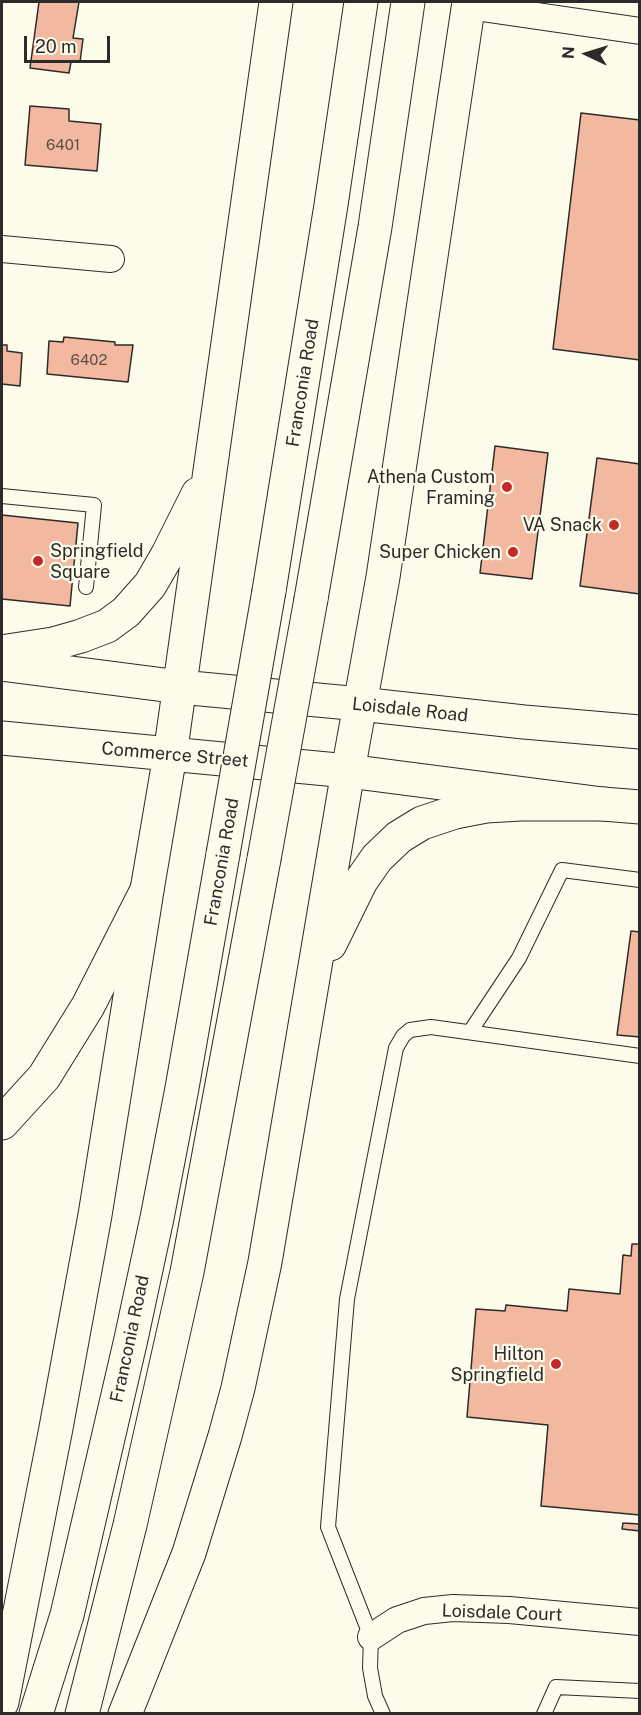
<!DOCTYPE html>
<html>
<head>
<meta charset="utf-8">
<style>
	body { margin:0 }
	#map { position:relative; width:641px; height:1715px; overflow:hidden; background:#fdfbea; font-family:"Public Sans",sans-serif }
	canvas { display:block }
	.frame { position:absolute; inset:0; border:3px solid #2b2b2b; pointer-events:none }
	.north { position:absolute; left:557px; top:24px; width:60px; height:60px; -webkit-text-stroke:4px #fdfbea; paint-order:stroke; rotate:274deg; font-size:16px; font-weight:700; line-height:24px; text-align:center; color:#2b2b2b }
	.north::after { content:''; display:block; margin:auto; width:21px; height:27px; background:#2b2b2b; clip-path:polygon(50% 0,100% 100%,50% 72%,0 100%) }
	.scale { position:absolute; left:24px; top:36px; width:86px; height:27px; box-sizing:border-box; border:3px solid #2b2b2b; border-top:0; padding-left:8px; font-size:18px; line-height:21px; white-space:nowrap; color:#2b2b2b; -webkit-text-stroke:4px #fdfbea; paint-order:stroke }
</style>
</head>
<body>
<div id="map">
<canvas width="641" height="1715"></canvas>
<div class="frame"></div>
<div class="north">N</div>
<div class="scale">20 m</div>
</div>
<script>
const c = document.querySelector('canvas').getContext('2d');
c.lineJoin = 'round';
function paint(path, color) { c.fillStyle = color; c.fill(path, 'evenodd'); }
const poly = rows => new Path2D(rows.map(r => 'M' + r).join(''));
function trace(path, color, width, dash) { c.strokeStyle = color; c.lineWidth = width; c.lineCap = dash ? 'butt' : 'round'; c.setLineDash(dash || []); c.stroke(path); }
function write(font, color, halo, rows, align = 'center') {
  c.font = font + ' "Public Sans",sans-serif'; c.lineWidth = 4.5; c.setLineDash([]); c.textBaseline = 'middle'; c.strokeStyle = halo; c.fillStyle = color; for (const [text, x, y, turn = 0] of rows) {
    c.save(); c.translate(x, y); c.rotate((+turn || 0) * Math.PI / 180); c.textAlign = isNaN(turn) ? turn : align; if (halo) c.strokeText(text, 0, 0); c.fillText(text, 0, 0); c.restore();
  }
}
const building = poly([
	[39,2,79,2,73,38,83,39,80,62,71,62,69,73,30,68,39,2],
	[30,106,69,109,69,121,101,124,97,171,25,165,30,106],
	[581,113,640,120,640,360,553,349,581,113],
	[64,337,115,342,115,345,133,345,128,382,47,374,49,341,63,342,64,337],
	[2,345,7,345,7,351,22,353,20,386,2,384,2,345],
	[495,446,548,453,532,579,480,573,495,446],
	[597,458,640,464,640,594,580,586,597,458],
	[2,515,78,523,70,606,2,599,2,515],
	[631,931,640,932,640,1037,617,1035,631,931],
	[632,1244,640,1244,640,1515,541,1506,548,1425,467,1417,476,1309,505,1311,506,1305,567,1311,569,1289,620,1294,623,1255,631,1256,632,1244],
	[623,1523,640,1524,640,1531,622,1529,623,1523]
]);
const service = poly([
	[2,496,94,505,86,587],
	[470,1032,519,958,562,870,640,880],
	[383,1714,375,1696,370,1668,371,1637,328,1527,347,1299,396,1048,403,1036,410,1030,431,1027,640,1056],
	[544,1714,556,1687,640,1691]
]);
const minor = poly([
	[468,6,640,31],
	[2,249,111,259],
	[371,1637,397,1620,424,1611,453,1608,509,1610,640,1622]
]);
const secondary = poly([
	[2,652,53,644,81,636,107,626,126,612,150,585,168,554,198,494],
	[2,664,180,687,360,704,524,722,640,732],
	[2,738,348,771,603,804,640,807],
	[348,771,383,577,469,2],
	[147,890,170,755,276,2]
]);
const primary = poly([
	[269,591,331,205,361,2],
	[311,599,375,227,408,2],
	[330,944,361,881,377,858,399,837,422,823,455,812,486,806,521,804,603,804],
	[2,1702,56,1428,95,1215,146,897],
	[36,1714,67,1615,131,1339,157,1218,182,1088,223,854],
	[82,1714,130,1525,187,1272,264,859],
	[125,1714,189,1553,225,1436,238,1388,265,1262,348,771]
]);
const motorway = poly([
	[2,1123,44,1077,88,1006,147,890]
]);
const primaryBridge = poly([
	[223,854,269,591],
	[264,859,311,599]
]);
const markers = [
	[507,487,6,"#c62828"],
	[614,525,6,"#c62828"],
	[513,552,6,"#c62828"],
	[38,561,6,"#c62828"],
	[556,1364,6,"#c62828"]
];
const numberNames = [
	["6401",63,145],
	["6402",89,360]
];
const streetNames = [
	["Franconia Road",303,383,-81],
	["Loisdale Road",410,710,6],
	["Commerce Street",175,755,5],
	["Franconia Road",222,862,-80],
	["Franconia Road",130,1339,-78],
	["Loisdale Court",502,1613,2]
];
const poiNames = [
	["Athena Custom",495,477],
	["Framing",495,498],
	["VA Snack",602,525],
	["Springfield",50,551,"left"],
	["Square",50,572,"left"],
	["Super Chicken",501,552],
	["Hilton",544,1354],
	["Springfield",544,1375]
];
paint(building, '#f2b8a0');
trace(building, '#2b2b2b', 1.5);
trace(service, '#2b2b2b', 16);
trace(minor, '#2b2b2b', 28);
trace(secondary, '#2b2b2b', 35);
trace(primary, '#2b2b2b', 35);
trace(motorway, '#2b2b2b', 35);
trace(service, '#fdfbea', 14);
trace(minor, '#fdfbea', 26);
trace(secondary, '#fdfbea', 33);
trace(primary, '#fdfbea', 33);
trace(motorway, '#fdfbea', 33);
trace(primaryBridge, '#2b2b2b', 35, []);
trace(primaryBridge, '#fdfbea', 33);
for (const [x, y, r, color] of markers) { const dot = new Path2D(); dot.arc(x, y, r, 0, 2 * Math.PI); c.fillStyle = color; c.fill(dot); trace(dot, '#fdfbea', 2); }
write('15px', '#5d4e48', null, numberNames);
write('18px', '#2b2b2b', '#fdfbea', streetNames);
write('18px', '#2b2b2b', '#fdfbea', poiNames, 'right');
</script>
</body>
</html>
